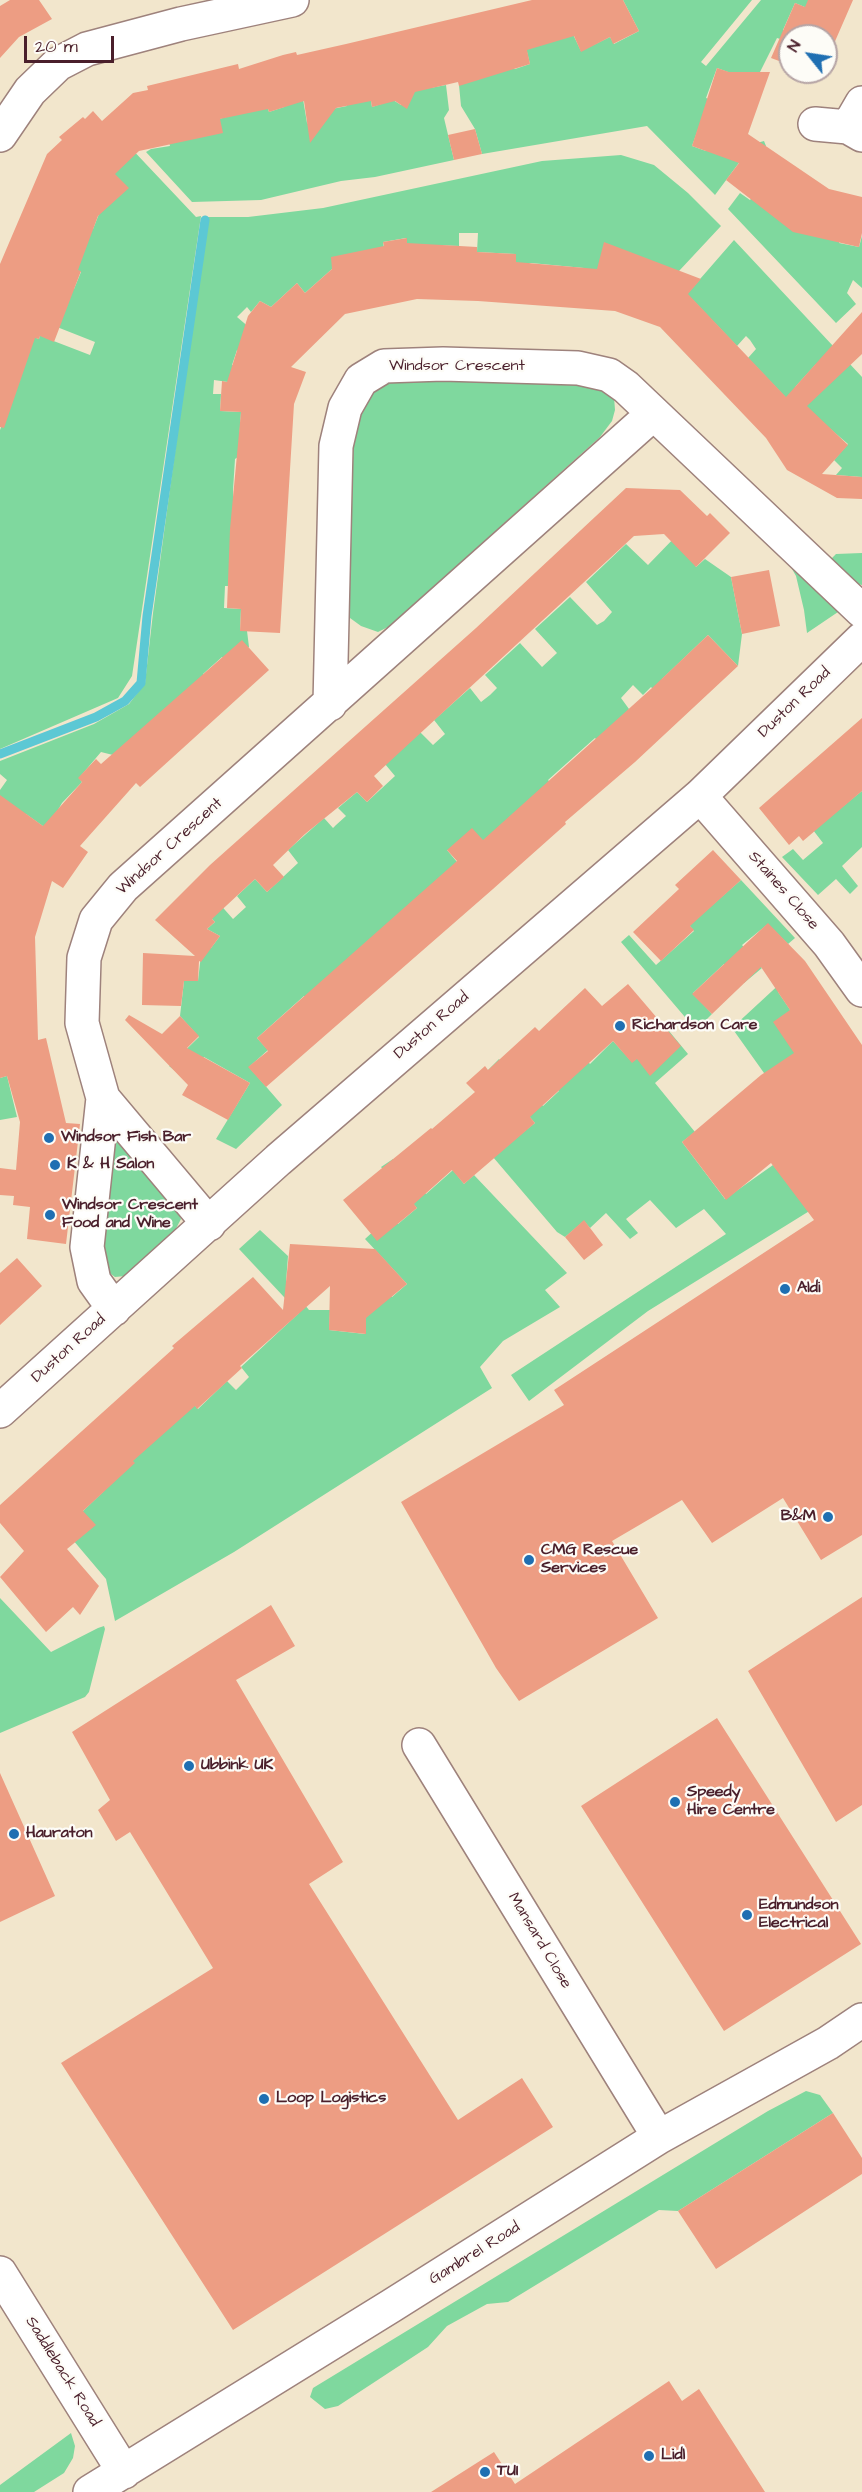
<!DOCTYPE html>
<html>
<head>
<meta charset="utf-8">
<style>
	body { margin:0 }
	#map { position:relative; width:862px; height:2492px; overflow:hidden; background:#f2e6cc; font-family:"Architects Daughter",sans-serif }
	canvas { display:block }
	.north { position:absolute; left:778px; top:24px; width:60px; height:60px; box-sizing:border-box; background:#fdfcf7; border:2px solid #b5a4a5; border-radius:50%; rotate:300deg; font-size:16px; font-weight:700; line-height:24px; text-align:center; color:#4a1f2b }
	.north::after { content:''; display:block; margin:auto; width:21px; height:27px; background:#1f6fb2; clip-path:polygon(50% 0,100% 100%,50% 72%,0 100%) }
	.scale { position:absolute; left:24px; top:36px; width:90px; height:27px; box-sizing:border-box; border:3px solid #4a1f2b; border-top:0; padding-left:8px; font-size:18px; line-height:21px; white-space:nowrap; color:#4a1f2b; -webkit-text-stroke:4px #fdfcf7; paint-order:stroke }
</style>
</head>
<body>
<div id="map">
<canvas width="862" height="2492"></canvas>
<div class="north">N</div>
<div class="scale">20 m</div>
</div>
<script>
const c = document.querySelector('canvas').getContext('2d');
c.lineJoin = 'round';
function paint(path, color) { c.fillStyle = color; c.fill(path, 'evenodd'); }
const poly = rows => new Path2D(rows.map(r => 'M' + r).join(''));
function trace(path, color, width, dash) { c.strokeStyle = color; c.lineWidth = width; c.lineCap = dash ? 'butt' : 'round'; c.setLineDash(dash || []); c.stroke(path); }
function write(font, color, halo, rows, align = 'center') {
  c.font = font + ' "Architects Daughter",sans-serif'; c.lineWidth = 4.5; c.setLineDash([]); c.textBaseline = 'middle'; c.strokeStyle = halo; c.fillStyle = color; for (const [text, x, y, turn = 0] of rows) {
    c.save(); c.translate(x, y); c.rotate((+turn || 0) * Math.PI / 180); c.textAlign = isNaN(turn) ? turn : align; if (halo) c.strokeText(text, 0, 0); c.fillText(text, 0, 0); c.restore();
  }
}
const green = poly([
	[623,0,752,0,701,62,706,66,761,0,810,0,807,8,795,3,783,30,790,36,790,42,777,38,755,82,717,68,706,98,715,101,706,107,692,146,706,151,712,133,746,146,764,141,766,146,756,158,747,152,715,195,647,126,482,154,475,129,461,106,459,85,510,68,515,69,530,64,525,44,567,22,581,51,610,37,614,44,639,31],
	[409,74,430,88,446,85,449,110,444,118,454,160,375,177,341,181,261,200,192,202,146,152,151,149,170,146,167,133,267,106,269,112,284,107,283,103,303,99,307,123,315,128,332,109,347,106,346,98,368,84,372,107,393,100,401,105],
	[111,127,196,217,201,216,132,676,118,698,0,749,0,430,6,414,19,332,39,339,54,280,74,289,81,272,41,255,80,224,93,229,115,174],
	[57,327,95,342,90,355,51,340],
	[621,155,654,165,688,193,721,226,679,271,594,281,584,268,531,263,517,269,515,254,477,252,478,233,459,233,459,246,436,245,408,252,406,238,383,242,385,254,332,269,305,293,297,283,271,307,260,301,251,312,247,307,237,317,257,334,249,354,237,350,232,365,246,370,242,384,214,380,213,394,221,394,220,411,241,412,238,457,235,459,233,490,236,586,225,586,224,608,241,609,240,631,247,631,249,647,229,664,222,657,203,674,206,678,113,755,101,752,79,778,82,782,62,803,47,829,26,814,0,858,0,790,7,780,0,774,0,761,94,724,129,704,145,683,153,613,207,217,248,217,323,208,542,161],
	[756,192,841,230,839,243,859,247,862,236,862,288,853,280,847,293,856,304,836,323,728,209,740,193,750,200],
	[734,240,862,377,862,477,836,475,842,468,834,460,848,444,802,405,816,364,796,386,789,401,748,358,756,349,750,340,746,336,737,346,687,294],
	[577,375,614,397,615,410,612,421,600,437,390,626,378,632,361,626,350,618,346,605,354,412,382,377],
	[677,535,696,567,705,559,731,577,742,634,738,666,708,635,662,679,665,702,651,687,643,695,633,685,621,698,629,709,610,754,595,738,548,780,562,795,504,850,447,850,457,862,317,1010,304,996,257,1038,268,1050,249,1067,282,1105,236,1149,216,1139,250,1083,204,1057,189,1082,169,1066,199,1037,180,1016,184,981,198,981,202,946,211,948,220,936,207,929,215,922,204,911,217,901,233,919,246,907,237,896,255,879,267,892,298,863,288,850,324,818,333,828,336,825,346,816,338,808,357,792,367,802,395,776,385,764,420,732,433,745,445,734,434,720,470,688,481,702,490,695,497,688,485,675,520,643,542,667,557,653,535,629,570,597,597,625,604,621,612,612,586,582,626,544,648,565],
	[862,553,862,585,858,584,831,559,836,554],
	[788,562,835,602,838,612,807,633,804,610,796,576],
	[862,791,862,847,842,866,858,886,850,894,836,879,818,895,782,857,793,849,803,860,823,843,813,830],
	[741,880,795,938,788,944,768,924,742,945,762,968,744,983,724,964,693,993,712,1014,696,1030,621,942,629,935,656,965,694,931,689,925],
	[798,967,804,975,778,992,839,1082,764,1073,732,1028],
	[669,1031,688,1054,655,1083,695,1132,682,1142,725,1199,773,1165,811,1210,648,1311,529,1401,511,1375,726,1234,704,1209,676,1228,650,1200,626,1219,638,1233,630,1239,606,1213,590,1228,584,1221,565,1237,557,1232,481,1143,517,1137,535,1123,488,1070,499,1059,543,1106,559,1091,546,1076,577,1049,590,1064,613,1041,632,1062],
	[7,1076,17,1117,0,1120,0,1078],
	[115,1134,178,1211,181,1219,172,1236,125,1276,115,1277,107,1271,97,1243],
	[393,1159,426,1194,453,1170,464,1184,474,1175,567,1273,545,1290,560,1307,503,1341,480,1367,492,1388,234,1552,115,1621,106,1579,45,1507,83,1511,104,1491,113,1438,184,1393,198,1409,227,1381,236,1390,249,1377,241,1367,299,1313,239,1249,260,1230,288,1256,286,1282,309,1310,330,1310,329,1330,365,1334,368,1274,370,1271,392,1297,407,1284,365,1239,389,1217,398,1224,417,1208,381,1167],
	[0,1598,51,1652,98,1628,104,1626,105,1629,89,1692,85,1697,0,1733],
	[806,2091,820,2095,833,2113,678,2211,659,2210,508,2302,487,2304,447,2326,428,2347,338,2406,325,2409,310,2397,313,2388,768,2111],
	[71,2433,75,2446,73,2458,64,2473,34,2492,0,2492,0,2485]
]);
const stream = poly([
	[0,754,96,717,125,701,141,683,147,616,205,220]
]);
const building = poly([
	[10,0,39,0,52,19,19,37,0,58,0,6],
	[532,0,623,0,639,31,613,44,610,37,581,52,574,36,527,50,530,64,459,86,458,82,415,92,407,109,395,101,372,107,371,101,336,108,310,143,304,101,269,112,268,109,220,119,223,133,139,151,115,174,129,188,98,216,78,270,81,271,54,342,40,336,39,339,35,338,4,428,0,427,0,264,47,154,62,140,59,137,83,117,85,119,93,111,102,121,133,93,148,90,147,86,238,64,239,69,283,55,296,52,297,55,346,44],
	[808,0,853,0,826,62,826,36,790,36,790,65,771,58,795,3,805,7],
	[717,68,729,72,770,72,748,134,829,189,862,197,862,233,859,247,793,232,726,180,739,163,692,146],
	[475,129,482,154,454,160,448,135],
	[407,238,407,243,477,247,477,252,516,254,516,262,597,269,604,242,701,279,688,294,786,397,862,312,862,354,807,406,848,445,822,474,862,477,862,499,837,498,787,470,766,438,660,327,615,311,478,301,417,299,345,314,291,367,306,372,294,404,280,633,240,631,241,609,227,608,230,529,241,412,220,411,222,381,227,382,248,316,260,301,271,307,297,283,305,293,332,269,331,257,384,246,383,242],
	[626,488,680,490,707,516,710,513,730,533,696,567,664,534,634,536,374,776,383,786,367,802,357,792,305,834,273,865,284,877,267,892,255,879,212,919,215,922,207,929,220,936,201,962,199,961,198,981,184,981,181,1006,142,1005,143,953,195,956,155,920,210,865,476,628],
	[769,570,780,626,742,634,731,577],
	[708,635,738,666,635,762,565,822,566,824,493,889,266,1087,248,1067,268,1051,257,1038,457,861,447,850,472,828,483,840,652,688],
	[242,640,269,670,140,787,136,783,80,846,88,852,63,888,52,881,35,937,38,1040,46,1038,66,1123,80,1124,66,1244,27,1239,30,1207,13,1205,14,1196,0,1195,0,1168,16,1170,20,1122,7,1076,0,1078,0,795,43,826,82,782,78,778,96,759,101,764],
	[862,718,862,791,803,841,799,836,789,845,759,808],
	[713,850,741,880,690,926,694,930,661,961,633,932,679,889,675,885],
	[768,923,805,961,862,1045,862,1535,821,1560,783,1498,712,1543,682,1500,612,1541,658,1618,519,1701,496,1668,401,1502,564,1405,554,1390,814,1220,771,1163,726,1200,682,1142,761,1075,794,1053,773,1022,790,1010,761,967,712,1014,692,994],
	[628,984,681,1046,650,1076,637,1059,632,1063,613,1041,530,1117,535,1123,464,1184,452,1170,414,1204,417,1208,377,1241,343,1200,431,1128,432,1129,475,1092,466,1083,485,1066,488,1070,535,1027,539,1031,585,988,602,1006],
	[129,1015,162,1034,180,1016,199,1036,187,1048,250,1083,228,1120,182,1095,188,1085,125,1020],
	[584,1220,603,1245,584,1260,565,1237],
	[290,1244,375,1249,407,1284,366,1318,366,1334,329,1330,330,1286,240,1366,242,1368,197,1409,195,1406,133,1461,135,1463,83,1511,96,1525,67,1549,99,1586,80,1615,73,1607,46,1632,0,1577,24,1551,0,1523,0,1505,174,1348,172,1346,253,1277,283,1310],
	[17,1258,42,1286,0,1325,0,1273],
	[862,1597,862,1805,836,1822,748,1671],
	[271,1605,295,1646,236,1680,343,1862,309,1884,458,2120,522,2078,553,2127,233,2330,61,2063,213,1968,130,1832,116,1841,98,1810,110,1800,72,1732],
	[717,1718,861,1944,724,2031,581,1806],
	[0,1773,55,1896,0,1922],
	[833,2113,862,2158,862,2174,716,2269,678,2211],
	[669,2381,682,2401,699,2389,765,2492,431,2492,494,2452,515,2484]
]);
const minor = poly([
	[862,103,848,127,862,135],
	[815,124,848,127],
	[0,135,30,91,58,64,87,49,181,24,292,0],
	[330,704,336,446,345,408,361,380,384,366,443,364,578,368,609,375,626,387,862,611],
	[700,796,829,944,862,990],
	[103,1098,87,1247,94,1281,114,1309],
	[209,1224,103,1098,82,1023,84,958,96,920,123,887,653,414],
	[0,1411,278,1160,700,796,862,639],
	[419,1745,659,2137],
	[0,2273,124,2472],
	[90,2492,391,2306,659,2137,828,2043,862,2020]
]);
const markers = [
	[620,1026,6,"#1f6fb2"],
	[49,1138,6,"#1f6fb2"],
	[55,1165,6,"#1f6fb2"],
	[50,1215,6,"#1f6fb2"],
	[785,1289,6,"#1f6fb2"],
	[828,1517,6,"#1f6fb2"],
	[529,1560,6,"#1f6fb2"],
	[189,1766,6,"#1f6fb2"],
	[675,1802,6,"#1f6fb2"],
	[14,1834,6,"#1f6fb2"],
	[747,1915,6,"#1f6fb2"],
	[264,2099,6,"#1f6fb2"],
	[649,2456,6,"#1f6fb2"],
	[485,2472,6,"#1f6fb2"]
];
const streetNames = [
	["Windsor Crescent",457,367],
	["Duston Road",795,703,-44],
	["Windsor Crescent",170,847,-42],
	["Staines Close",783,891,49],
	["Duston Road",432,1026,-41],
	["Duston Road",69,1349,-42],
	["Mansard Close",539,1941,59],
	["Gambrel Road",475,2254,-32],
	["Saddleback Road",62,2372,58]
];
const poiNames = [
	["Richardson Care",632,1026],
	["Windsor Fish Bar",61,1138],
	["K & H Salon",67,1165],
	["Windsor Crescent",62,1206],
	["Food and Wine",62,1224],
	["Aldi",797,1289],
	["B&M",816,1517,"right"],
	["CMG Rescue",541,1551],
	["Services",541,1569],
	["Ubbink UK",201,1766],
	["Speedy",687,1793],
	["Hire Centre",687,1811],
	["Hauraton",26,1834],
	["Edmundson",759,1906],
	["Electrical",759,1924],
	["Loop Logistics",276,2099],
	["Lidl",661,2456],
	["TUI",497,2472]
];
paint(green, '#7fd89e');
trace(stream, '#5cc8d4', 9);
paint(building, '#ed9d83');
trace(minor, '#9e827c', 36);
trace(minor, '#fff', 33);
for (const [x, y, r, color] of markers) { const dot = new Path2D(); dot.arc(x, y, r, 0, 2 * Math.PI); c.fillStyle = color; c.fill(dot); trace(dot, '#fdfcf7', 2); }
write('16px', '#4a1f2b', '#fdfcf7', streetNames);
write('bold 16px', '#4a1f2b', '#fdfcf7', poiNames, 'left');
</script>
</body>
</html>
